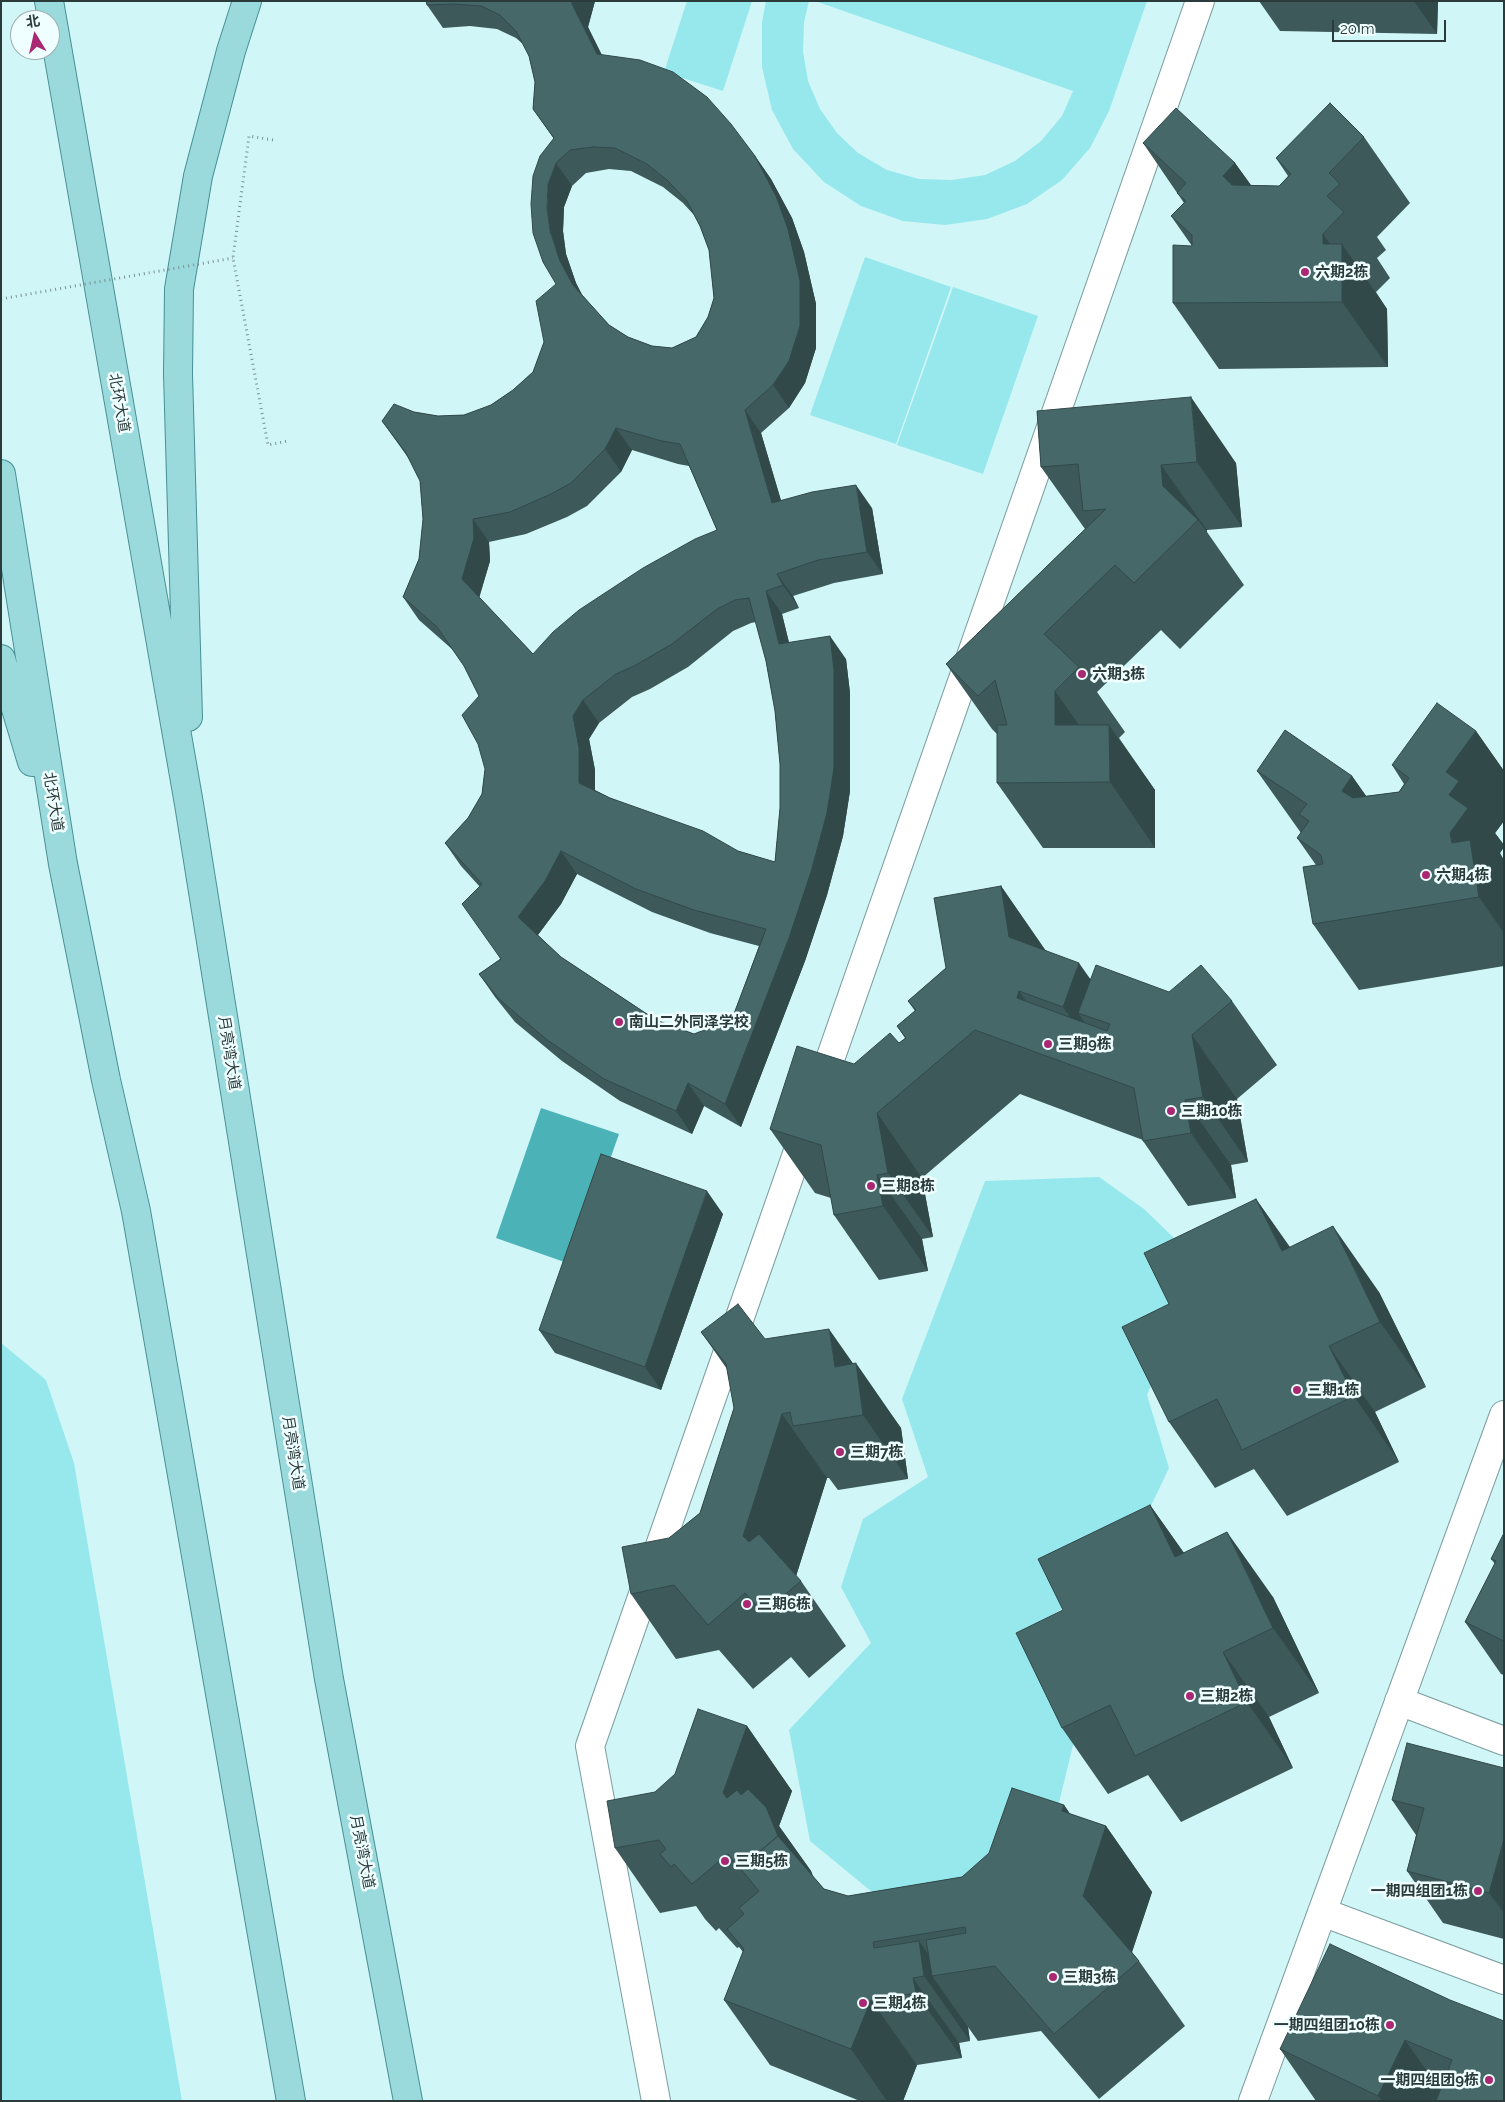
<!DOCTYPE html>
<html>
<head>
<meta charset="utf-8">
<style>
	body { margin:0 }
	#map { position:relative; width:1505px; height:2102px; overflow:hidden; background:#d1f6f7; font-family:Raleway,"Noto Sans SC",sans-serif }
	canvas { display:block }
	.frame { position:absolute; inset:0; border:2px solid #2b3a3a; pointer-events:none }
	.north { position:absolute; left:10px; top:10px; width:50px; height:50px; box-sizing:border-box; background:#effeff; border:1px solid #a1b0b0; border-radius:50%; rotate:351deg; font-size:14px; font-weight:700; line-height:20px; text-align:center; color:#2b3a3a }
	.north::after { content:''; display:block; margin:auto; width:18px; height:22px; background:#aa2773; clip-path:polygon(50% 0,100% 100%,50% 72%,0 100%) }
	.scale { position:absolute; left:1332px; top:20px; width:114px; height:22px; box-sizing:border-box; border:2px solid #2b3a3a; border-top:0; padding-left:6px; font-size:15px; line-height:18px; white-space:nowrap; color:#2b3a3a; -webkit-text-stroke:4px #effeff; paint-order:stroke }
</style>
</head>
<body>
<div id="map">
<canvas width="1505" height="2102"></canvas>
<div class="frame"></div>
<div class="north">北</div>
<div class="scale">20 m</div>
</div>
<script>
const c = document.querySelector('canvas').getContext('2d');
c.lineJoin = 'round';
function paint(path, color) { c.fillStyle = color; c.fill(path, 'evenodd'); }
const poly = rows => new Path2D(rows.map(r => 'M' + r).join(''));
function trace(path, color, width, dash) { c.strokeStyle = color; c.lineWidth = width; c.lineCap = dash ? 'butt' : 'round'; c.setLineDash(dash || []); c.stroke(path); }
function write(font, color, halo, rows, align = 'center') {
  c.font = font + ' Raleway,"Noto Sans SC",sans-serif'; c.lineWidth = 5; c.setLineDash([]); c.textBaseline = 'middle'; c.strokeStyle = halo; c.fillStyle = color; for (const [text, x, y, turn = 0] of rows) {
    c.save(); c.translate(x, y); c.rotate((+turn || 0) * Math.PI / 180); c.textAlign = isNaN(turn) ? turn : align; if (halo) c.strokeText(text, 0, 0); c.fillText(text, 0, 0); c.restore();
  }
}
const green = poly([
	[687,1,752,1,723,91,664,72],
	[766,1,809,1,804,22,803,52,808,81,820,109,837,133,858,153,887,170,919,179,952,180,985,175,1015,161,1041,141,1062,116,1073,91,815,1,1147,1,1109,111,1090,148,1062,180,1027,204,987,219,945,225,903,221,861,206,824,182,793,149,772,110,762,67,762,22],
	[865,257,951,287,896,444,810,415],
	[953,287,1038,316,983,474,897,445],
	[1099,1177,1144,1209,1201,1264,1147,1395,1169,1468,1117,1577,1024,1631,1074,1741,1042,1873,883,1901,810,1841,789,1730,871,1643,841,1587,863,1519,928,1477,902,1399,985,1181],
	[1,1343,46,1380,74,1463,182,2101,1,2101]
]);
const water = poly([
	[541,1108,619,1134,573,1265,496,1238]
]);
const path = poly([
	[273,140,249,136,233,258,268,445,288,441]
]);
const minor = poly([
	[1399,1701,1504,1741],
	[1322,1912,1504,1980],
	[656,2101,590,1746,1200,1],
	[1253,2101,1504,1415]
]);
const primary = poly([
	[49,1,189,804,329,1679,408,2101],
	[1,474,63,864,106,1080,136,1211,291,2101],
	[1,659,32,762],
	[188,717,178,374,179,289,198,176,231,51,247,1]
]);
const pathBridge = poly([
	[1,299,233,258]
]);
const wall = poly([
	[426,1,595,1,588,27,601,55,755,156,771,179,792,218,804,252,816,304,816,348,805,383,789,408,761,433,781,500,872,508,883,574,834,583,793,596,799,608,782,614,789,643,846,659,850,693,850,791,843,836,827,895,805,961,741,1127,704,1106,692,1134,620,1101,562,1061,515,1022,495,997,479,974,500,959,480,887,461,866,445,843,468,818,482,794,485,769,479,696,464,666,453,650,419,620,403,597,419,559,423,519,420,481,409,459,382,421,414,412,438,416,464,415,491,405,513,390,533,372,544,342,556,284,554,139,533,109,535,82,529,56,524,45,516,38,497,29,470,26,443,28,427,5],
	[609,169,631,171,663,187,683,203,694,215,700,226,709,250,714,298,708,317,696,337,672,348,652,346,628,337,609,325,582,295,576,283,566,254,563,231,564,207,572,186,586,173],
	[632,450,678,464,689,466,717,530,533,654,479,597,490,561,489,542,526,534,567,517,587,506,621,472],
	[756,622,766,661,775,711,780,764,780,808,775,862,738,851,610,798,595,790,595,770,589,739,599,723,632,697,650,689,688,667,733,631,751,623],
	[577,874,652,912,710,933,759,946,732,1019,694,1034,656,1020,561,957,538,935,561,904],
	[1259,1,1438,1,1437,34,1280,31],
	[1364,137,1410,203,1377,237,1386,250,1377,258,1390,278,1376,292,1387,309,1388,367,1219,369,1173,303,1192,246,1171,216,1184,203,1143,143,1235,163,1251,185,1279,186,1288,176,1276,158],
	[1037,411,1236,463,1242,527,1207,530,1207,532,1244,585,1180,649,1161,630,1097,692,1125,732,1119,738,1155,790,1155,848,1043,848,997,783,997,734,992,729,946,664,1085,529,1041,467],
	[1476,731,1504,771,1504,821,1495,833,1504,845,1504,847,1500,853,1504,888,1504,966,1359,990,1313,924,1316,865,1297,838,1301,833,1257,771,1352,776,1366,796,1399,792,1404,784,1392,765],
	[1001,886,1045,950,1091,979,1169,992,1232,1001,1277,1065,1237,1099,1248,1162,1231,1165,1236,1198,1188,1206,1143,1141,1143,1140,1020,1094,922,1178,933,1237,922,1239,928,1271,879,1280,834,1215,831,1198,815,1193,770,1129,854,1064,899,1043,905,1038,897,1026,915,1011,908,1001,946,968],
	[1256,1199,1290,1247,1379,1292,1426,1387,1375,1412,1399,1462,1287,1516,1254,1469,1215,1488,1169,1422,1169,1304],
	[723,1214,661,1390,555,1353,539,1330],
	[701,1332,765,1339,853,1364,901,1428,908,1479,838,1490,829,1478,827,1478,796,1576,801,1581,846,1646,809,1678,791,1657,753,1689,719,1650,676,1659,631,1594,669,1538,700,1513,734,1408,727,1369],
	[1150,1505,1184,1553,1273,1597,1319,1693,1269,1717,1293,1768,1181,1822,1148,1775,1108,1794,1062,1728,1063,1610],
	[1504,1533,1504,1675,1501,1674,1465,1622,1495,1564,1491,1559],
	[747,1726,792,1791,779,1826,811,1871,813,1877,824,1889,848,1896,962,1877,1064,1805,1070,1814,1106,1826,1152,1892,1132,1952,1139,1961,1185,2026,1099,2099,1041,2031,978,2041,968,2027,970,2041,959,2043,962,2058,917,2065,903,2101,860,2101,770,2065,724,2000,743,1952,739,1947,737,1948,719,1928,716,1931,705,1919,696,1906,660,1913,615,1848,655,1792],
	[1504,1768,1504,1939,1443,1923,1407,1871,1416,1835,1392,1800],
	[1450,2000,1504,2101,1316,2101,1280,2049]
]);
const shadedWall = poly([
	[572,1,595,1,588,27,613,77,597,54,572,4],
	[1414,1,1438,1,1437,34],
	[755,156,771,179,792,218,804,252,816,304,816,348,805,383,789,408,773,385],
	[556,163,572,186,564,207,563,231,566,254,576,283,589,308,573,285,560,261,550,231,547,208,548,184],
	[1235,163,1281,228,1223,176],
	[1323,234,1342,261,1342,244,1387,309,1388,367,1342,302,1323,244],
	[1191,397,1236,463,1242,527,1197,462],
	[745,410,761,433,788,525,772,503],
	[616,428,632,450,621,472,605,449],
	[1161,465,1207,530,1207,532,1198,520,1163,486],
	[856,485,872,508,883,574,867,552],
	[473,519,489,542,490,561,478,602,462,579],
	[777,574,793,596,799,608,783,585],
	[766,591,782,614,795,667,779,644],
	[830,636,846,659,850,693,850,791,843,836,827,895,805,961,741,1127,725,1104,789,938],
	[1055,691,1101,756,1055,725],
	[583,700,599,723,589,739,595,770,595,806,579,783,573,716],
	[1109,725,1155,790,1155,848,1110,782],
	[1476,731,1504,771,1504,821,1495,833,1504,845,1504,847,1500,853,1504,860,1504,933,1479,897,1452,843,1450,833,1449,795,1446,772],
	[1352,776,1398,841,1342,791],
	[561,851,577,874,561,904,534,940,518,917],
	[1001,886,1046,951,1009,937],
	[1079,963,1124,1027,1110,1024,1078,1013,1112,1061,1108,1072,1063,1007],
	[1019,991,1064,1055,1017,998],
	[1192,1035,1237,1099,1248,1162,1203,1097],
	[688,1083,704,1106,692,1134,676,1111],
	[1185,1100,1231,1165,1236,1198,1191,1133],
	[877,1113,922,1178,933,1237,888,1173],
	[877,1175,922,1239,928,1271,883,1206],
	[707,1191,723,1214,661,1390,645,1367],
	[1256,1199,1302,1265,1282,1251],
	[1333,1226,1379,1292,1426,1387,1380,1322],
	[829,1329,857,1369,856,1363,901,1428,908,1479,863,1415,835,1367],
	[1329,1346,1375,1412,1399,1462,1354,1396],
	[782,1414,827,1478,792,1589,743,1536],
	[1150,1505,1196,1570,1175,1557],
	[1227,1532,1273,1597,1319,1693,1273,1628],
	[1223,1652,1269,1717,1293,1768,1247,1702],
	[747,1726,792,1791,779,1826,811,1871,824,1901,779,1837,763,1850,723,1793],
	[1064,1805,1097,1853,1106,1826,1152,1892,1129,1961,1083,1896,1062,1811],
	[1504,1839,1504,1913,1489,1893],
	[919,1941,942,1974,932,1976,968,2027,970,2041,924,1976],
	[913,1978,959,2043,962,2058,916,1993],
	[871,2000,917,2065,903,2101,887,2101,851,2049],
	[1405,2040,1442,2092,1437,2101,1382,2101,1378,2096]
]);
const building = poly([
	[426,1,572,1,572,4,597,54,640,60,673,72,707,97,731,124,755,156,776,196,788,229,800,281,800,326,789,361,773,385,745,410,772,503,812,492,856,485,867,552,818,560,777,574,783,585,766,591,779,644,830,636,834,670,834,768,827,813,811,872,789,938,725,1104,688,1083,676,1111,604,1079,546,1039,499,999,479,974,501,959,462,904,482,884,445,843,468,818,482,794,485,769,478,744,462,715,479,696,464,666,437,627,403,597,419,559,423,519,420,481,406,453,382,421,394,404,414,412,438,416,464,415,491,405,513,390,533,372,544,342,536,301,556,284,543,262,533,233,531,204,533,176,540,156,554,138,533,109,535,82,529,56,516,31,500,15,481,6,454,4,427,5,426,1],
	[593,147,615,148,647,164,667,180,687,201,700,226,709,250,714,298,708,317,696,337,672,348,652,346,628,337,609,325,573,285,560,261,550,231,547,208,548,184,556,163,570,150,593,147],
	[616,428,662,441,680,444,717,530,695,539,643,568,579,610,553,632,533,654,462,579,474,538,473,519,510,512,551,494,571,483,605,449,616,428],
	[749,598,766,661,775,711,780,764,780,808,775,862,738,851,703,831,610,798,579,783,579,748,573,716,583,700,616,674,634,666,672,644,717,609,735,600,749,598],
	[561,851,636,889,694,910,766,929,732,1019,694,1034,656,1020,561,957,518,917,545,881,561,851],
	[1330,103,1364,137,1329,173,1340,184,1327,196,1344,212,1323,234,1323,244,1342,244,1342,302,1173,303,1173,245,1192,246,1192,235,1171,216,1186,201,1177,193,1186,183,1143,143,1176,108,1235,163,1223,176,1232,185,1279,186,1291,174,1276,158,1330,103],
	[1191,397,1197,462,1161,465,1163,486,1198,520,1134,583,1115,565,1044,634,1079,667,1055,691,1055,725,1109,725,1110,782,997,783,997,725,1007,725,995,680,978,696,946,664,1106,509,1083,511,1078,464,1041,467,1037,411,1191,397],
	[1437,703,1476,731,1446,772,1459,781,1449,795,1468,808,1450,833,1452,843,1470,840,1479,897,1313,924,1303,867,1323,864,1321,855,1297,838,1309,821,1299,814,1307,804,1257,771,1285,730,1352,776,1342,791,1353,798,1399,792,1409,778,1392,765,1437,703],
	[1001,886,1009,937,1079,963,1063,1007,1019,991,1017,998,1107,1031,1110,1024,1078,1013,1096,965,1169,992,1201,965,1232,1001,1192,1035,1203,1097,1185,1100,1191,1133,1143,1141,1134,1088,975,1030,877,1113,888,1173,877,1175,883,1206,834,1215,821,1145,770,1129,797,1046,854,1064,890,1033,899,1043,906,1038,897,1026,916,1010,908,1001,946,968,934,898,1001,886],
	[601,1154,707,1191,645,1367,539,1330,601,1154],
	[1256,1199,1282,1251,1333,1226,1380,1322,1329,1346,1354,1396,1242,1450,1217,1399,1169,1422,1122,1327,1169,1304,1144,1253,1256,1199],
	[738,1304,765,1339,829,1329,835,1367,856,1363,863,1415,793,1426,790,1412,782,1414,743,1536,749,1542,759,1534,801,1581,763,1613,745,1593,708,1625,674,1585,631,1594,622,1547,669,1538,700,1513,734,1408,726,1364,701,1332,738,1304],
	[1150,1505,1175,1557,1227,1532,1273,1628,1223,1652,1247,1702,1135,1756,1110,1705,1062,1728,1016,1633,1063,1610,1038,1559,1150,1505],
	[1504,1533,1504,1641,1465,1622,1496,1561,1491,1559,1504,1533],
	[698,1709,747,1726,723,1793,727,1798,737,1790,741,1795,748,1789,766,1807,778,1836,740,1868,740,1869,728,1854,692,1884,674,1864,671,1867,660,1854,666,1849,659,1840,615,1848,607,1801,655,1792,675,1774,698,1709],
	[1407,1743,1504,1768,1504,1839,1489,1893,1407,1871,1424,1808,1392,1800,1407,1743],
	[1012,1788,1064,1805,1062,1811,1106,1826,1083,1896,1139,1961,1054,2034,995,1966,932,1976,926,1940,966,1933,965,1927,873,1942,874,1948,919,1941,924,1976,913,1978,916,1993,871,2000,851,2049,724,2000,744,1949,727,1929,744,1914,739,1908,759,1891,740,1868,778,1836,824,1889,848,1896,962,1877,989,1853,1012,1788],
	[1330,1944,1450,2000,1504,2021,1504,2101,1436,2101,1452,2060,1405,2040,1378,2096,1280,2049,1330,1944]
]);
const markers = [
	[1305,272,5,"#aa2773"],
	[1082,674,5,"#aa2773"],
	[1426,875,5,"#aa2773"],
	[619,1022,5,"#aa2773"],
	[1048,1044,5,"#aa2773"],
	[1171,1111,5,"#aa2773"],
	[871,1186,5,"#aa2773"],
	[1297,1390,5,"#aa2773"],
	[840,1452,5,"#aa2773"],
	[747,1604,5,"#aa2773"],
	[1190,1696,5,"#aa2773"],
	[725,1861,5,"#aa2773"],
	[1478,1891,5,"#aa2773"],
	[1053,1977,5,"#aa2773"],
	[863,2003,5,"#aa2773"],
	[1390,2025,5,"#aa2773"],
	[1489,2080,5,"#aa2773"]
];
const poiNames = [
	["六期2栋",1315,272],
	["六期3栋",1092,674],
	["六期4栋",1436,875],
	["南山二外同泽学校",629,1022],
	["三期9栋",1058,1044],
	["三期10栋",1181,1111],
	["三期8栋",881,1186],
	["三期1栋",1307,1390],
	["三期7栋",850,1452],
	["三期6栋",757,1604],
	["三期2栋",1200,1696],
	["三期5栋",735,1861],
	["一期四组团1栋",1468,1891,"right"],
	["三期3栋",1063,1977],
	["三期4栋",873,2003],
	["一期四组团10栋",1380,2025,"right"],
	["一期四组团9栋",1479,2080,"right"]
];
const streetNames = [
	["北环大道",119,403,80],
	["北环大道",53,802,81],
	["月亮湾大道",229,1053,81],
	["月亮湾大道",293,1453,81],
	["月亮湾大道",362,1852,79]
];
paint(green, '#96e8ec');
paint(water, '#4bb3b8');
trace(minor, '#7c9ea0', 30);
trace(primary, '#489094', 30);
trace(path, '#799293', 3, [1, 4]);
trace(minor, '#fff', 28);
trace(primary, '#9ad9dc', 28);
trace(pathBridge, '#799293', 3, [1, 4]);
paint(wall, '#3d595a');
paint(shadedWall, '#32494a');
paint(building, '#476869');
trace(building, '#32494a', 1);
for (const [x, y, r, color] of markers) { const dot = new Path2D(); dot.arc(x, y, r, 0, 2 * Math.PI); c.fillStyle = color; c.fill(dot); trace(dot, '#effeff', 2); }
write('bold 15px', '#2b3a3a', '#effeff', poiNames, 'left');
write('15px', '#2b3a3a', '#effeff', streetNames);
</script>
</body>
</html>
